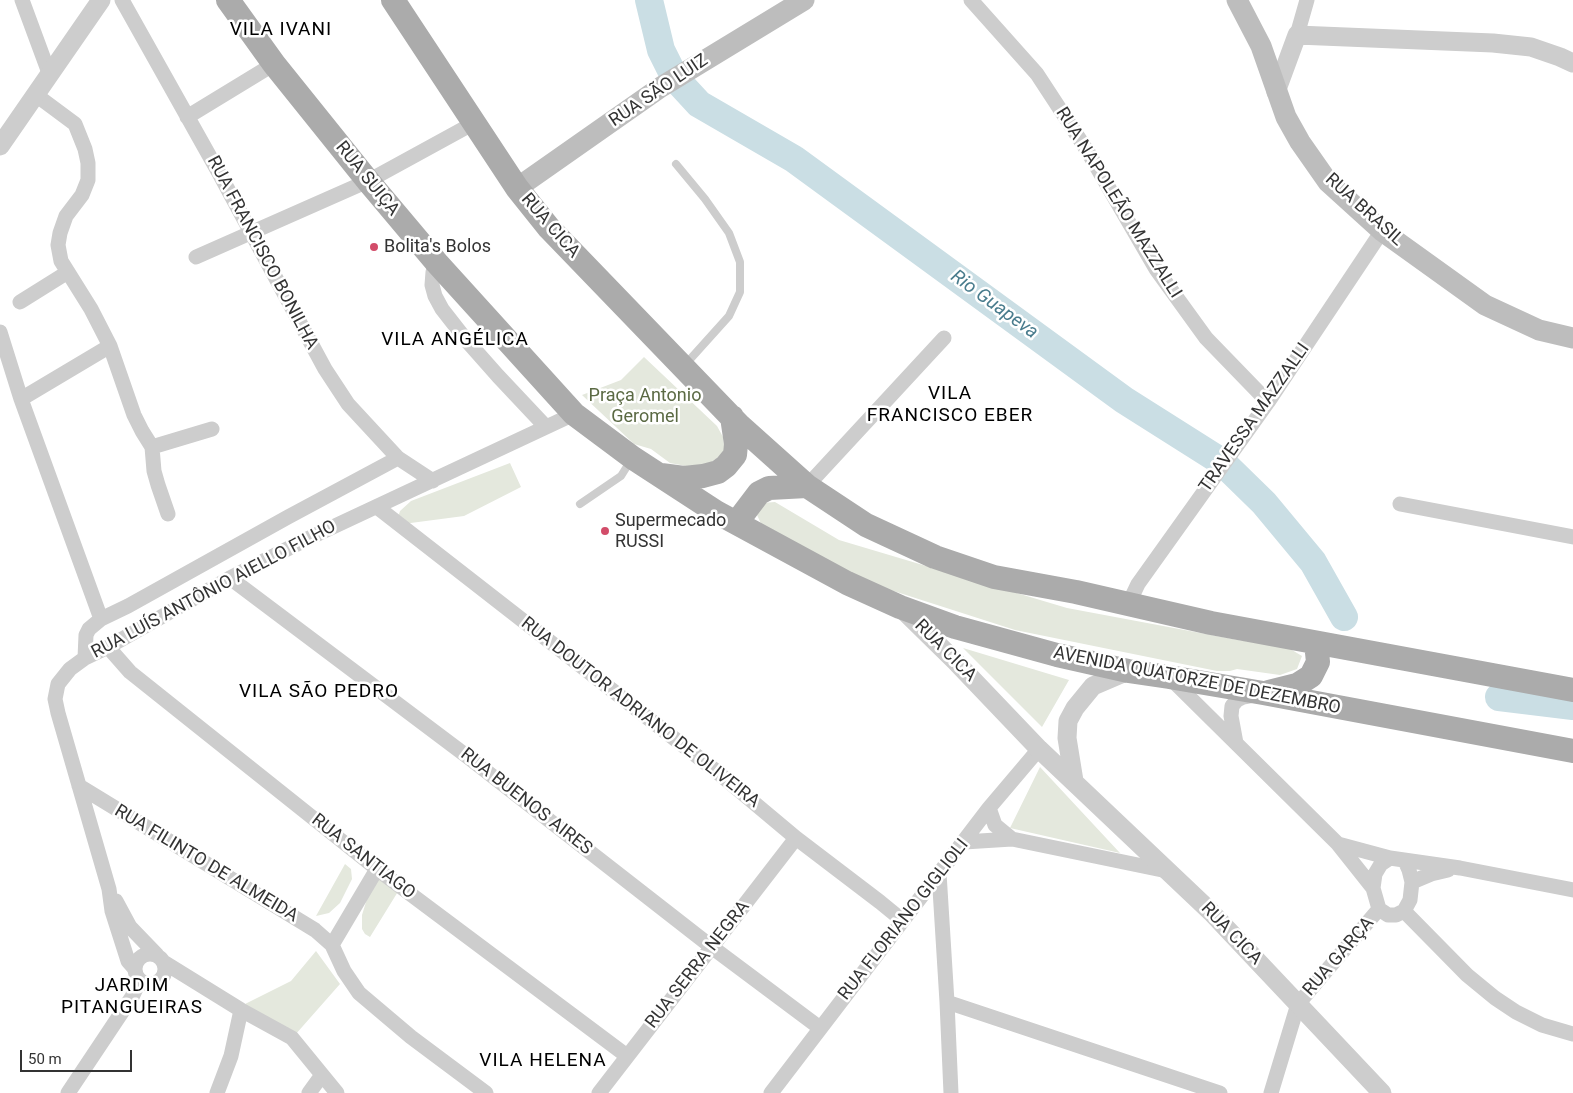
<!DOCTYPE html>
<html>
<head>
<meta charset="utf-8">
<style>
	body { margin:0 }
	#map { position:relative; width:1573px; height:1093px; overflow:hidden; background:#fff; font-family:Roboto,sans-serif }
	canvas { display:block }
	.scale { position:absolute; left:20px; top:1050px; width:112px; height:22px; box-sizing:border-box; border:2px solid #333; border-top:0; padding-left:6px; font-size:15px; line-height:18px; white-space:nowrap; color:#333; -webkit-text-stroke:4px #fff; paint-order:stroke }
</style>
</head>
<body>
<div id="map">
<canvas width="1573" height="1093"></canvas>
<div class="scale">50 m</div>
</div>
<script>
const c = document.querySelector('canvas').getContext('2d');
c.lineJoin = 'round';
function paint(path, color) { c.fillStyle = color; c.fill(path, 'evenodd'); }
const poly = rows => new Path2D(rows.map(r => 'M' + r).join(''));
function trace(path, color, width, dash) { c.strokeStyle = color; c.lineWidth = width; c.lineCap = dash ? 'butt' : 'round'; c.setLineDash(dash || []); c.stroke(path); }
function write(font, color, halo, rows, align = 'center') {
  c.font = font + ' Roboto,sans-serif'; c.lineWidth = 5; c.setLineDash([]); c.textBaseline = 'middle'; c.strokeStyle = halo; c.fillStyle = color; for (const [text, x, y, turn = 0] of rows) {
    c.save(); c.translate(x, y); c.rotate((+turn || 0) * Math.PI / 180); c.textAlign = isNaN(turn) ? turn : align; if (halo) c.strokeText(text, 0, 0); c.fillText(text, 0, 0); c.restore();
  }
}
const green = poly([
	[644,357,717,426,723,437,725,452,709,464,686,466,670,463,651,449,634,444,582,395,621,380],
	[510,463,521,487,464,516,403,524,398,517,400,511,411,501],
	[775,502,839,540,1067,608,1238,640,1287,647,1302,656,1297,669,1280,675,1237,669,1230,671,1217,671,1015,630,878,586,763,528,757,515,762,503],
	[963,648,1069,680,1042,727],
	[1040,767,1120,853,1010,828],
	[345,864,351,869,352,879,340,903,329,913,316,916],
	[376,878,399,890,370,937,365,934,362,929,362,915,366,902],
	[316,951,340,984,295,1035,241,1006,291,981]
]);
const river = poly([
	[649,0,661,50,675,78,699,104,794,159,1124,400,1222,462,1264,503,1313,562,1344,617],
	[1499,697,1573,706]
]);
const service = poly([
	[676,164,705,199,729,233,740,262,740,292,729,316,684,366],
	[580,504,621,476,631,460]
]);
const minor = poly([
	[22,0,49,73],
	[122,0,219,173,325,369,348,404,398,458,433,481],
	[971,0,1037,74,1088,152,1156,269,1206,338,1268,402],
	[1297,35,1307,0],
	[36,95,75,124,85,149,88,163,88,180,82,195,66,216,60,233,58,245,61,261,91,309,110,346,134,415,142,431,152,447,212,429],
	[187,117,274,64],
	[196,257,368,181,474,123],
	[437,263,433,272,432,285,435,296,442,309,467,341,498,376,546,427],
	[20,302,68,272],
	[0,332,21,399,101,619,128,606,288,517,398,458],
	[21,399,110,346],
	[152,447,154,471,158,485,168,514],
	[807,486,944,338],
	[1400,504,1573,537],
	[377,507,716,771,796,838,880,902,902,920],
	[230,578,468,757,713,948,820,1028],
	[1128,605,1138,584,1268,402,1382,231],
	[108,647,130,672,377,869,627,1056],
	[85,658,86,635,89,629,101,619],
	[1170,678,1338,844,1373,888],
	[1236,743,1231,716,1232,706,1237,700,1243,697,1254,695],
	[79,786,315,930,332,945],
	[989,808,995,825,1012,839],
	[964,842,1012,839,1167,871],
	[1338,844,1390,858],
	[1405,861,1409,870,1412,882,1410,900,1404,911,1396,915,1388,915,1379,909,1373,888,1375,874,1381,864,1390,858,1460,868,1573,890],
	[377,869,332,945,344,971,359,993,411,1037,486,1093],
	[939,873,947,1002,951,1093],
	[1412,882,1431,874,1448,870],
	[116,901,130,927,157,955],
	[1404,911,1467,975,1495,998,1516,1012,1542,1025,1573,1034],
	'135 969a15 15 0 1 1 30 0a15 15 0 1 1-30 0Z',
	[165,963,241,1010,292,1038,337,1093],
	[135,969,128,961,112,911,109,889,58,713,55,699,58,684,70,669,85,658,108,647,230,578,305,540,574,414],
	[947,1002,1220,1093],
	[68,1093,132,997,140,980],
	[217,1093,231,1056,241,1010],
	[309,1093,322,1075],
	[599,1093,796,838],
	[771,1093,989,808,1039,749],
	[1271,1093,1298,1004,1379,909]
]);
const tertiary = poly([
	[1276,92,1297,35,1493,43,1531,47,1560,57,1573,63],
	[0,146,101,0],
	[903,610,955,661,1039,749,1211,912,1382,1093],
	[1074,781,1067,738,1068,721,1075,708,1093,686,1128,671]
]);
const secondary = poly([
	[1237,0,1261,46,1286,117,1300,142,1328,182,1382,231,1485,305,1539,330,1573,338],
	[517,188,661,87,804,0]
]);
const primary = poly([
	[228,0,274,64,368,181,437,263,574,414,633,458,716,512,847,583,900,607,955,627,1057,655,1128,671,1169,677,1263,693,1573,751],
	[393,0,517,188,549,228,740,426,807,486,866,525,935,557,994,577,1076,592,1211,623,1573,690],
	[661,475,684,478,703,476,718,472,726,466,735,455,736,444,732,417],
	[737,522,759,493,769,488,807,486],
	[1269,692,1297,685,1311,676,1318,662,1316,643]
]);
const markers = [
	[374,247,5,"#d24c69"],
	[605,531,5,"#d24c69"]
];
const streetNames = [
	["RUA SÃO LUIZ",659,91,-34],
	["RUA SUIÇA",367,179,51],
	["RUA NAPOLEÃO MAZZALLI",1118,203,58],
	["RUA BRASIL",1364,210,42],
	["RUA CICA",550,226,49],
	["RUA FRANCISCO BONILHA",262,253,62],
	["TRAVESSA MAZZALLI",1255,418,-55],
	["RUA LUÍS ANTÔNIO AIELLO FILHO",214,590,-28],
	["RUA CICA",945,651,45],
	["AVENIDA QUATORZE DE DEZEMBRO",1197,681,11],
	["RUA DOUTOR ADRIANO DE OLIVEIRA",640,713,38],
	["RUA BUENOS AIRES",526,802,38],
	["RUA SANTIAGO",363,857,38],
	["RUA FILINTO DE ALMEIDA",206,864,31],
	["RUA FLORIANO GIGLIOLI",904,920,-52],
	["RUA CICA",1231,934,46],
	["RUA GARÇA",1339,957,-49],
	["RUA SERRA NEGRA",698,965,-52]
];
const poiNames = [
	["Bolita's Bolos",384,247],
	["Supermecado",615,521],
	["RUSSI",615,542]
];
const parkNames = [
	["Praça Antonio",645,396],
	["Geromel",645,417]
];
const neighbourhoodNames = [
	["VILA IVANI",281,30],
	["VILA ANGÉLICA",455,340],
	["VILA",950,394],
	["FRANCISCO EBER",950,416],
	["VILA SÃO PEDRO",319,692],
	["JARDIM",132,986],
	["PITANGUEIRAS",132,1008],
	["VILA HELENA",543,1061]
];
const waterNames = [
	["Rio Guapeva",994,305,36]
];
paint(green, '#e4e8dd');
trace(river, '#cadee4', 28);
trace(service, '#cdcdcd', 8);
trace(minor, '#cdcdcd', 15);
trace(tertiary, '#cdcdcd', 19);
trace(secondary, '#bdbdbd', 21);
trace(primary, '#ababab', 24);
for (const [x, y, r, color] of markers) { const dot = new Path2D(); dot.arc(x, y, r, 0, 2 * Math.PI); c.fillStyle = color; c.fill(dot); trace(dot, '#fff', 2); }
write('18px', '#333', '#fff', streetNames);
write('18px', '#333', '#fff', poiNames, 'left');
write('18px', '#5b6a44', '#fff', parkNames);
c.letterSpacing = '1px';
write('19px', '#000', '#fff', neighbourhoodNames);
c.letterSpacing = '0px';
write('italic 19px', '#497c8d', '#fff', waterNames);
</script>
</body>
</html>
